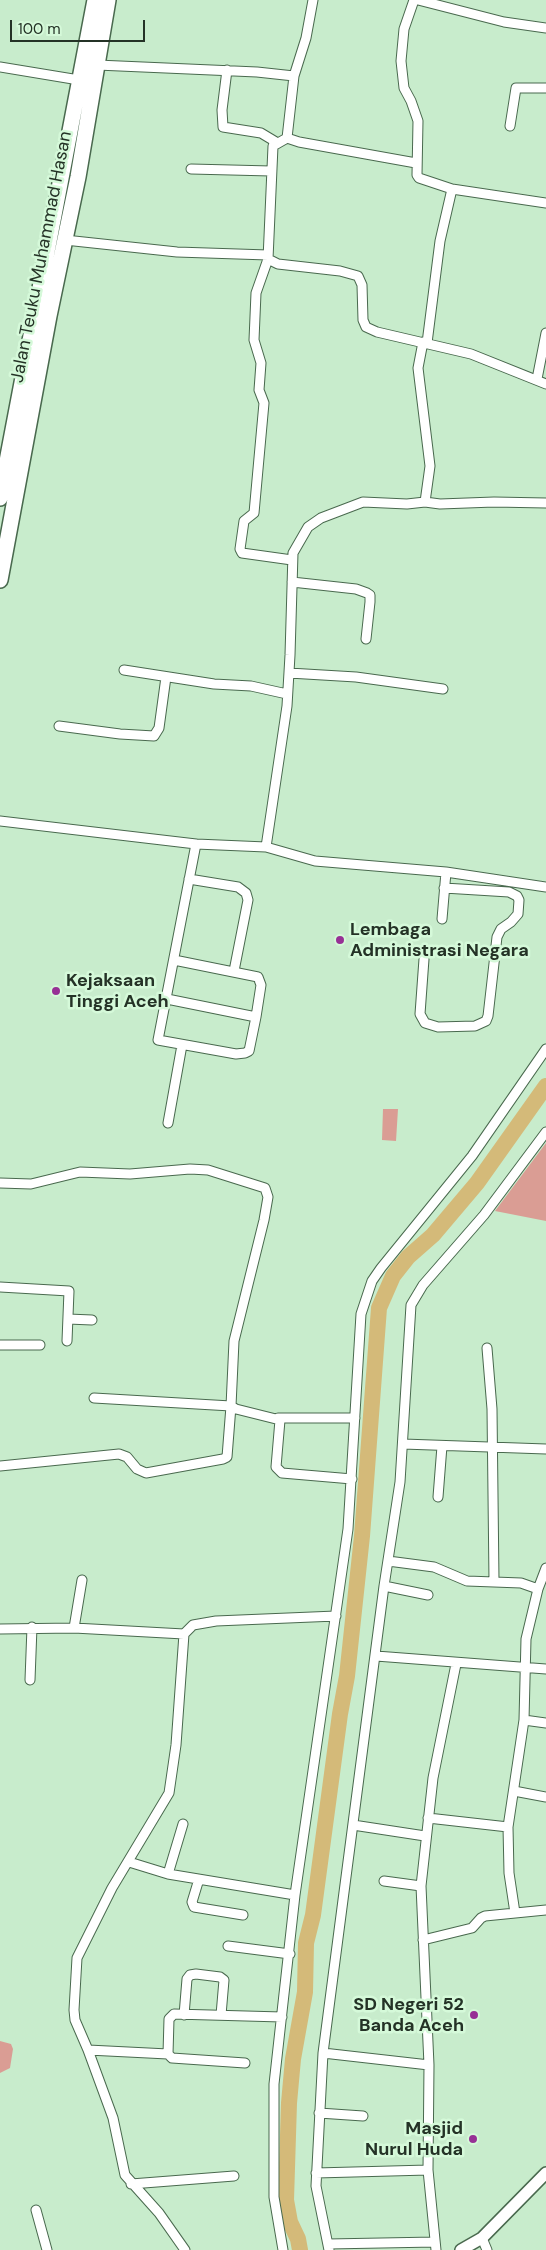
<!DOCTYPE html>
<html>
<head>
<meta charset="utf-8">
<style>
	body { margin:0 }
	#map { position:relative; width:546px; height:2250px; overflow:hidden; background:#c8eccc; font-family:"DM Sans",sans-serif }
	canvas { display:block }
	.scale { position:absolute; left:10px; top:20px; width:135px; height:22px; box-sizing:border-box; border:2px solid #243226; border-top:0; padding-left:6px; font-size:15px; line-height:18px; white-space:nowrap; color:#243226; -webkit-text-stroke:4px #d5f9d9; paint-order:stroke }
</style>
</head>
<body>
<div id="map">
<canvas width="546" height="2250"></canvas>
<div class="scale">100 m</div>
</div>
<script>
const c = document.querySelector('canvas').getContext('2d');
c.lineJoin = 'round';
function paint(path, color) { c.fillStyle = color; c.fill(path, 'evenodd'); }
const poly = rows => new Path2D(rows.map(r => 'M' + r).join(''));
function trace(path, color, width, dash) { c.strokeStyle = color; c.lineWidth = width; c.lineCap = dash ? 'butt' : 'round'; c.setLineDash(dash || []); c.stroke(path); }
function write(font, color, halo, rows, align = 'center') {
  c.font = font + ' "DM Sans",sans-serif'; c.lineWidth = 5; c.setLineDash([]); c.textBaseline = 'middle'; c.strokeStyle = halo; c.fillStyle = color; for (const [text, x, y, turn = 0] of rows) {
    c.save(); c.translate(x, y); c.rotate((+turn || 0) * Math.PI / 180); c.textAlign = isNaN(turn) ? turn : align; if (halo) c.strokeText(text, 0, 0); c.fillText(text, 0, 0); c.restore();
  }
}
const green = poly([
	[383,1109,398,1109,396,1141,382,1140],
	[546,1143,546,1221,495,1211],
	[0,2041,11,2044,13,2049,10,2068,0,2073]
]);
const river = poly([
	[300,2250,298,2239,290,2222,286,2200,289,2103,293,2059,305,1992,306,1943,313,1915,340,1714,347,1676,362,1536,379,1308,393,1276,408,1257,433,1235,477,1183,546,1086]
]);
const minor = poly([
	[313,0,306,38,294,76,287,138,273,146,268,259,278,264,340,271,358,276,362,285,363,320,366,327,377,332,471,354,546,384],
	[414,0,404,29,401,61,404,88,411,101,418,121,417,175,419,178,452,189],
	[418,0,504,22,546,28],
	[97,65,257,72,294,76],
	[0,67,79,80],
	[227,70,222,110,223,127,261,133,276,142],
	[510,126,516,88,546,88],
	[287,138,299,142,416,163],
	[191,169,271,171],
	[65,240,177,252,268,255],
	[268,259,256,293,254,340,261,363,259,390,264,403,254,513,244,521,240,549,242,553,292,560],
	[427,343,440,241,452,189,546,203],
	[537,379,546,333],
	[425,502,440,504,494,502,546,503],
	[292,582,356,589,367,593,370,595,370,602,366,639],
	[124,670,214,684,251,686,287,694],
	[289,673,356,677,443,689],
	[59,726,120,734,154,736,159,728,166,677],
	[0,821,196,844,266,847,315,861,446,872,546,887],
	[266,847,287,706,290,655,293,553,308,527,321,518,363,502,407,504,425,502,430,466,418,368,423,342],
	[189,879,238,887,246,893,248,900,234,971],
	[442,919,446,872],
	[424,959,420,1014,425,1023,438,1027,475,1026,486,1021,488,1016,497,937,501,929,511,922,518,914,519,900,517,896,509,892,444,888],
	[174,960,258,977,261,985,256,1017,249,1051,245,1053,236,1054,158,1040,196,844],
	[167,999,256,1017],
	[168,1123,182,1045],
	[0,1183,31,1184,80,1172,130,1174,190,1169,208,1170,265,1188,268,1197,264,1220,234,1341,231,1406,236,1409,280,1420,276,1467,282,1473,352,1479],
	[0,1287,69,1291,67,1341],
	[68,1319,92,1320],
	[0,1345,40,1345],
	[487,1348,492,1409,494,1581],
	[278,1418,355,1418],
	[403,1444,546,1449],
	[0,1466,119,1454,127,1457,137,1469,146,1473,223,1459,227,1457,231,1406,94,1398],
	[438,1497,442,1446],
	[388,1561,434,1567,467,1581,521,1583,538,1589],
	[384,1586,428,1595],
	[74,1628,82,1580],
	[0,1629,74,1628,184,1634,176,1745,169,1793,112,1888,77,1958,74,2010,75,2020,88,2050],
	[184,1634,193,1625,216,1621,336,1616],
	[376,1656,546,1669],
	[30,1680,32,1627],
	[524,1720,546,1723],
	[514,1791,546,1797],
	[428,1818,508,1827],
	[353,1825,425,1836],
	[129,1862,168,1874,295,1895],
	[168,1874,183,1824],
	[199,1879,192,1902,194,1907,243,1915],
	[384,1881,421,1886],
	[515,1913,509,1873,508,1827,524,1720,526,1639,538,1589,546,1568],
	[423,1940,472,1928,481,1918,485,1916,546,1910],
	[228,1946,290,1954],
	[184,2015,187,1979,190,1975,196,1974,220,1977,224,1980,221,2015],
	[323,2053,429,2065],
	[168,2054,88,2050,113,2118,125,2175,159,2213,185,2250],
	[245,2063,172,2058,168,2054,169,2019,174,2014,282,2017],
	[319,2113,363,2116],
	[316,2173,428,2170],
	[131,2184,234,2176],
	[36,2210,47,2250],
	[482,2238,487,2250],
	[328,2244,435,2242],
	[283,2250,274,2197,274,2084,295,1895,348,1529,361,1314,372,1281,381,1268,472,1156,546,1049],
	[329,2250,316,2186,323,2053,384,1586,400,1482,411,1305,423,1285,484,1215,546,1132],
	[436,2250,428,2170,429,2065,421,1886,433,1778,456,1664]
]);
const tertiary = poly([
	[461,2250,482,2238,546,2173]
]);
const trunk = poly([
	[0,498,95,0],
	[0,580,49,316,78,177,108,0]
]);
const markers = [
	[340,940,5,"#973095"],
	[56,991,5,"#973095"],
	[474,2015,5,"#973095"],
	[473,2139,5,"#973095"]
];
const streetNames = [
	["Jalan Teuku Muhammad Hasan",42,257,-79]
];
const poiNames = [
	["Lembaga",350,930],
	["Administrasi Negara",350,951],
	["Kejaksaan",66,981],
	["Tinggi Aceh",66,1002],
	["SD Negeri 52",464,2005,"right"],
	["Banda Aceh",464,2026,"right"],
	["Masjid",463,2129,"right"],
	["Nurul Huda",463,2150,"right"]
];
paint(green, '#da9d94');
trace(river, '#d4ba79', 16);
trace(minor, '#49694e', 11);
trace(tertiary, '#49694e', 14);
trace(trunk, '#49694e', 18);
trace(minor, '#fff', 9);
trace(tertiary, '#fff', 11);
trace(trunk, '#fff', 15);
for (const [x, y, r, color] of markers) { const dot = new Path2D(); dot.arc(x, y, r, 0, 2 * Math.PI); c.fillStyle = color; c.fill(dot); trace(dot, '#d5f9d9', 2); }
write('18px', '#243226', '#d5f9d9', streetNames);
write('bold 18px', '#243226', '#d5f9d9', poiNames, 'left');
</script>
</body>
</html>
